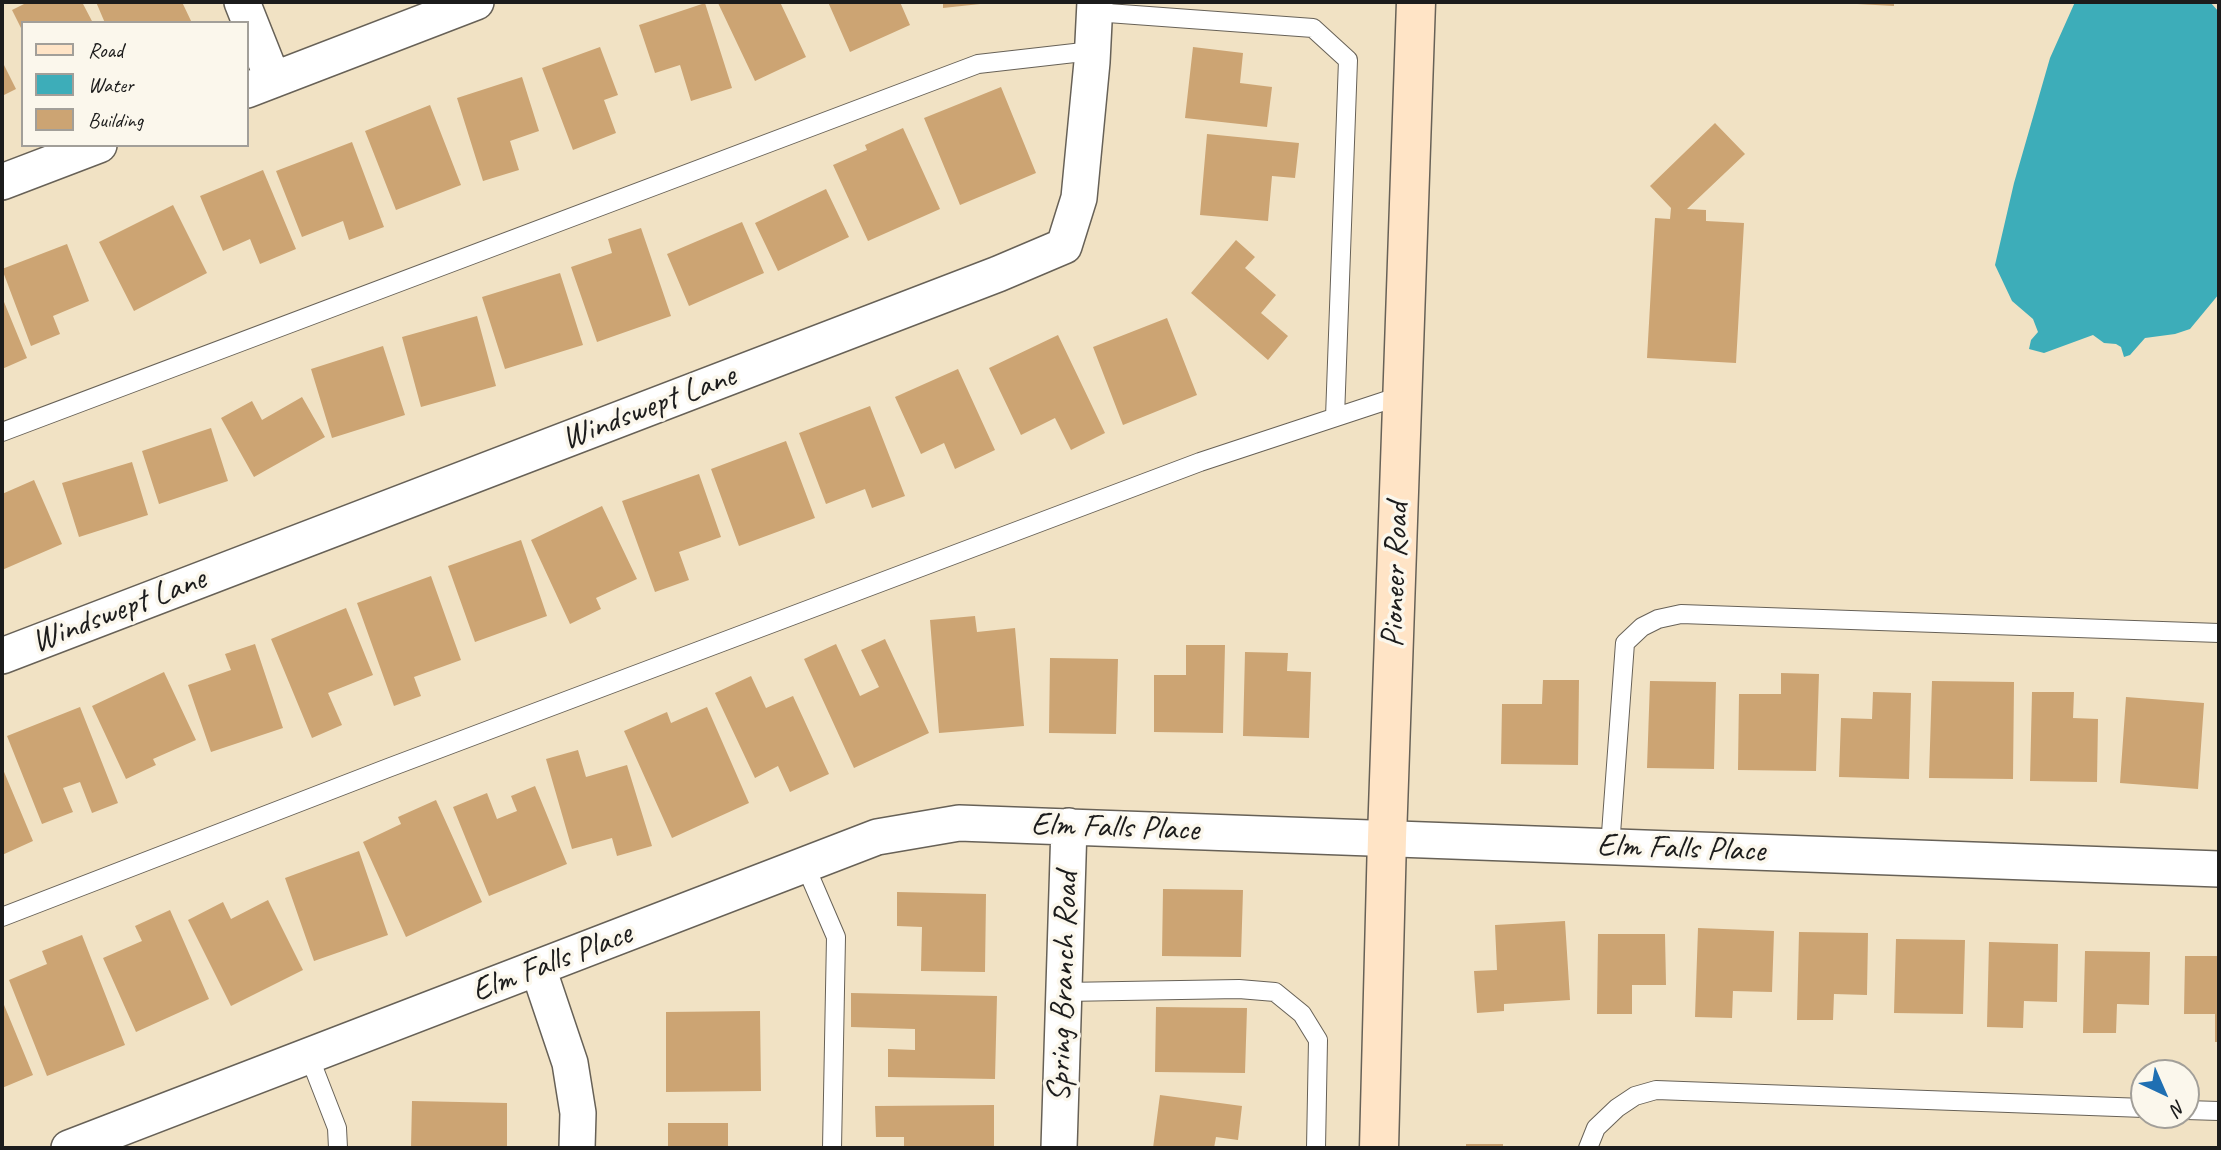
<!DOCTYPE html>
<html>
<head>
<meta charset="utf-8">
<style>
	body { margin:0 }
	#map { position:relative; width:2221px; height:1150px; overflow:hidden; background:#f1e2c4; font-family:Caveat,sans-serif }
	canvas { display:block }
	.frame { position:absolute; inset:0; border:4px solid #1c1c1c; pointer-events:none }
	.legend { position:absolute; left:21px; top:21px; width:228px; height:126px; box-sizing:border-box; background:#fbf7ec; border:2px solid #a29f99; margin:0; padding:9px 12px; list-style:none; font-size:21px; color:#1c1c1c }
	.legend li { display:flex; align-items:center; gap:14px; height:35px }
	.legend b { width:35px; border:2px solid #a29f99 }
	.north { position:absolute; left:2130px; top:1059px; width:70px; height:70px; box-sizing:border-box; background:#fbf7ec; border:2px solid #a29f99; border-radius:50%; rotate:136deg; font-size:19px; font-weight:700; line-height:28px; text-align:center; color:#1c1c1c }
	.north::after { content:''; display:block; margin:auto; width:24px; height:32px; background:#1f6fb2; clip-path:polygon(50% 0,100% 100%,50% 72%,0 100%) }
</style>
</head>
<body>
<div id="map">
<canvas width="2221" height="1150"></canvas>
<div class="frame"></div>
<ul class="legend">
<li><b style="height:9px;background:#ffe4c6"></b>Road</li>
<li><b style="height:19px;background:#3dadb9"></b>Water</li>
<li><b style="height:19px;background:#cca473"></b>Building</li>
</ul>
<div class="north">N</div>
</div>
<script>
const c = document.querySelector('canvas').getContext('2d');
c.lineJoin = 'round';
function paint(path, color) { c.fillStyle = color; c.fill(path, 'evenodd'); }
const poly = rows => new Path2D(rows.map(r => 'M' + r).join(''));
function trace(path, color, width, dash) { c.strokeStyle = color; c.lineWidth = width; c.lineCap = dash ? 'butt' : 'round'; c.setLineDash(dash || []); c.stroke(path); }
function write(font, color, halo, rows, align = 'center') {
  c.font = font + ' Caveat,sans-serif'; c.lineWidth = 7; c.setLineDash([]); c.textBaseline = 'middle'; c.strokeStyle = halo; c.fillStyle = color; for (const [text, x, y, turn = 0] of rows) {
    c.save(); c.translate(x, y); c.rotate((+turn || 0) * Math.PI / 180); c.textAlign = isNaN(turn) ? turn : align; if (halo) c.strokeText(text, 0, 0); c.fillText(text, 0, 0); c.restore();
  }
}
const water = poly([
	[2075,2,2210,2,2219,12,2219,294,2190,329,2175,334,2145,338,2130,355,2124,357,2121,347,2116,344,2104,343,2093,335,2044,353,2029,349,2031,340,2038,332,2033,319,2012,301,1995,265,2014,183,2050,58]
]);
const building = poly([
	[28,2,82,2,93,23,23,23,23,32,12,10],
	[96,2,182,2,192,23,105,23],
	[721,2,780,2,806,57,755,81,718,3],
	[828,2,900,2,910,25,850,52],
	[943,2,980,2,980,4,943,8],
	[1857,2,1894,2,1894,6,1857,4],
	[705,3,732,88,691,101,680,65,655,73,639,25],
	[600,47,618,95,604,100,616,133,573,150,542,68],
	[1193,47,1243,53,1240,83,1272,87,1267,127,1185,118],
	[2,61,16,89,2,96],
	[522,77,539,131,510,141,519,170,483,181,457,98],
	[1001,87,1036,173,960,205,924,118],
	[430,105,461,185,396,210,365,131],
	[1715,123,1745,154,1687,209,1706,210,1706,221,1744,223,1736,363,1647,358,1655,218,1670,219,1671,208,1650,186],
	[903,128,940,209,868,241,833,165,867,150,865,145],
	[1207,134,1299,143,1295,178,1272,176,1268,221,1200,215],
	[352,142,384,227,349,240,343,221,302,237,276,171],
	[263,170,296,249,260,264,250,239,223,251,200,196],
	[826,189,849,237,778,271,755,223],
	[173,205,207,273,134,311,99,242],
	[742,222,764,273,689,306,667,254],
	[641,228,671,316,597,342,571,267,612,253,608,239],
	[1236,240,1255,257,1245,268,1276,295,1261,313,1288,336,1268,360,1191,293],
	[67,244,89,301,53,316,60,334,31,346,2,269],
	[560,273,583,345,505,369,482,297],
	[2,297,27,358,2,369],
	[477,316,496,386,421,407,402,337],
	[1167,318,1197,395,1123,425,1093,347],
	[1058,335,1105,433,1071,450,1055,418,1021,435,989,368],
	[383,346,405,415,332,438,311,369],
	[958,369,995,450,955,469,944,443,921,454,895,397],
	[302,397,325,437,254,477,221,418,252,401,262,420],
	[870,406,905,496,872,508,865,489,826,504,799,433],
	[211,428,228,481,159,504,142,451],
	[786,441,815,518,739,546,711,469],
	[132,462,148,515,79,537,62,483],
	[699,474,721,537,679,552,689,580,655,592,622,501],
	[34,480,62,544,2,570,2,494],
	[602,506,637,579,596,598,601,609,570,624,531,540],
	[521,540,547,616,475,642,448,566],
	[431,576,461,660,414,677,421,696,394,706,357,603],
	[346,608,373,675,328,693,342,725,312,738,271,639],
	[975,616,977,632,1015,628,1024,726,939,733,930,620],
	[885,639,929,733,854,768,804,659,836,644,860,696,879,687,861,650],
	[255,644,283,728,211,752,188,685,231,670,225,654],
	[1186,645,1225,645,1223,733,1154,732,1154,675,1186,675],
	[1245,652,1288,653,1287,671,1311,672,1309,738,1243,736],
	[1050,658,1118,659,1116,734,1049,733],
	[164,672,196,740,153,759,156,765,126,779,92,706],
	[1781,673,1819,674,1816,771,1738,770,1739,694,1781,694],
	[751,676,766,708,793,696,829,774,790,792,778,766,755,778,715,693],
	[1543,680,1579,680,1578,765,1501,764,1502,704,1542,704],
	[1650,681,1716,682,1714,769,1647,768],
	[1932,681,2014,682,2013,779,1929,778],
	[1873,692,1911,693,1909,779,1839,777,1841,718,1872,719],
	[2032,692,2074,692,2073,718,2098,719,2097,782,2030,781],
	[2126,697,2204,703,2198,789,2120,783],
	[80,707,118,803,92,813,80,782,63,788,73,812,42,824,7,736],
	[707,707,749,803,672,838,624,731,667,712,671,723],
	[578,750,586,777,627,765,652,846,617,856,612,838,572,849,546,759],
	[2,767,33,841,2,855],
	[535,786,567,864,489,896,453,807,487,793,497,819,517,811,511,796],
	[436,800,482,902,406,937,363,842,401,824,398,817],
	[359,851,388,935,314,961,285,878],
	[1163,889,1243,890,1241,957,1162,956],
	[897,892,986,894,985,972,921,971,922,927,897,926],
	[268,900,303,970,231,1006,188,920,223,902,231,919],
	[170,910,209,999,136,1032,103,958,142,941,135,926],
	[1565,921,1570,1000,1504,1004,1504,1011,1477,1013,1474,971,1497,970,1495,925],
	[1698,928,1774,931,1772,992,1733,991,1732,1018,1695,1017],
	[1799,932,1868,933,1867,995,1834,994,1833,1020,1797,1020],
	[1598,934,1665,934,1666,985,1632,985,1632,1014,1597,1014],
	[82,935,125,1045,47,1076,9,980,47,964,42,951],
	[1896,939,1965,940,1963,1014,1894,1013],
	[1989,942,2058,944,2057,1002,2024,1001,2023,1028,1987,1027],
	[2085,951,2150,952,2149,1005,2117,1004,2116,1033,2083,1033],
	[2185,956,2219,956,2219,1042,2215,1042,2215,1014,2184,1014],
	[851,993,997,996,995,1079,888,1077,888,1049,915,1050,915,1029,851,1027],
	[2,1000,33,1075,2,1088],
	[1156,1007,1247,1008,1245,1073,1155,1072],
	[760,1011,761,1091,666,1092,666,1012],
	[1160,1095,1242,1106,1238,1140,1216,1137,1214,1148,1153,1148],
	[412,1101,507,1103,507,1148,411,1148],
	[994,1105,994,1148,904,1148,904,1137,876,1137,875,1106],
	[668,1123,728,1123,728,1148,668,1148],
	[1466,1144,1503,1144,1503,1148,1466,1148]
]);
const lane = poly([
	[1094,12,1313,28,1348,60,1335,417],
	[2,432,978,64,1092,51],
	[1610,847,1625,643,1642,627,1658,619,1681,614,2219,633],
	[805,865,836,937,832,1148],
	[2,917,388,768,1200,462,1403,395],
	[1064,992,1239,989,1275,992,1302,1014,1318,1040,1316,1148],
	[309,1056,337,1128,338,1148],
	[2186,1110,2219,1111],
	[1588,1148,1596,1128,1617,1108,1635,1096,1656,1090,2144,1108]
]);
const street = poly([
	[242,2,273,80],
	[247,90,476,2],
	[2,182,99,145],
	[2,656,998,274,1064,246,1079,198,1092,62,1095,2],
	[538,968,570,1063,578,1113,577,1148],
	[69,1148,877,837,959,823,2219,869],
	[1059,1148,1069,826]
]);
const secondary = poly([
	[1379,1148,1387,838,1416,2]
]);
const streetNames = [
	["Windswept Lane",649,408,-21],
	["Pioneer Road",1396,575,-88],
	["Windswept Lane",119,611,-21],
	["Elm Falls Place",1115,828,2],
	["Elm Falls Place",1681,849,2],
	["Elm Falls Place",552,963,-21],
	["Spring Branch Road",1064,987,-88]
];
paint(water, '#3dadb9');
paint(building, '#cca473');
trace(lane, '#676157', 20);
trace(street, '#676157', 38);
trace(secondary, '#676157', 41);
trace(lane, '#fff', 18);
trace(street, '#fff', 35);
trace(secondary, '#ffe4c6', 38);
write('33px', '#1c1c1c', '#fbf7ec', streetNames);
</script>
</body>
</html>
